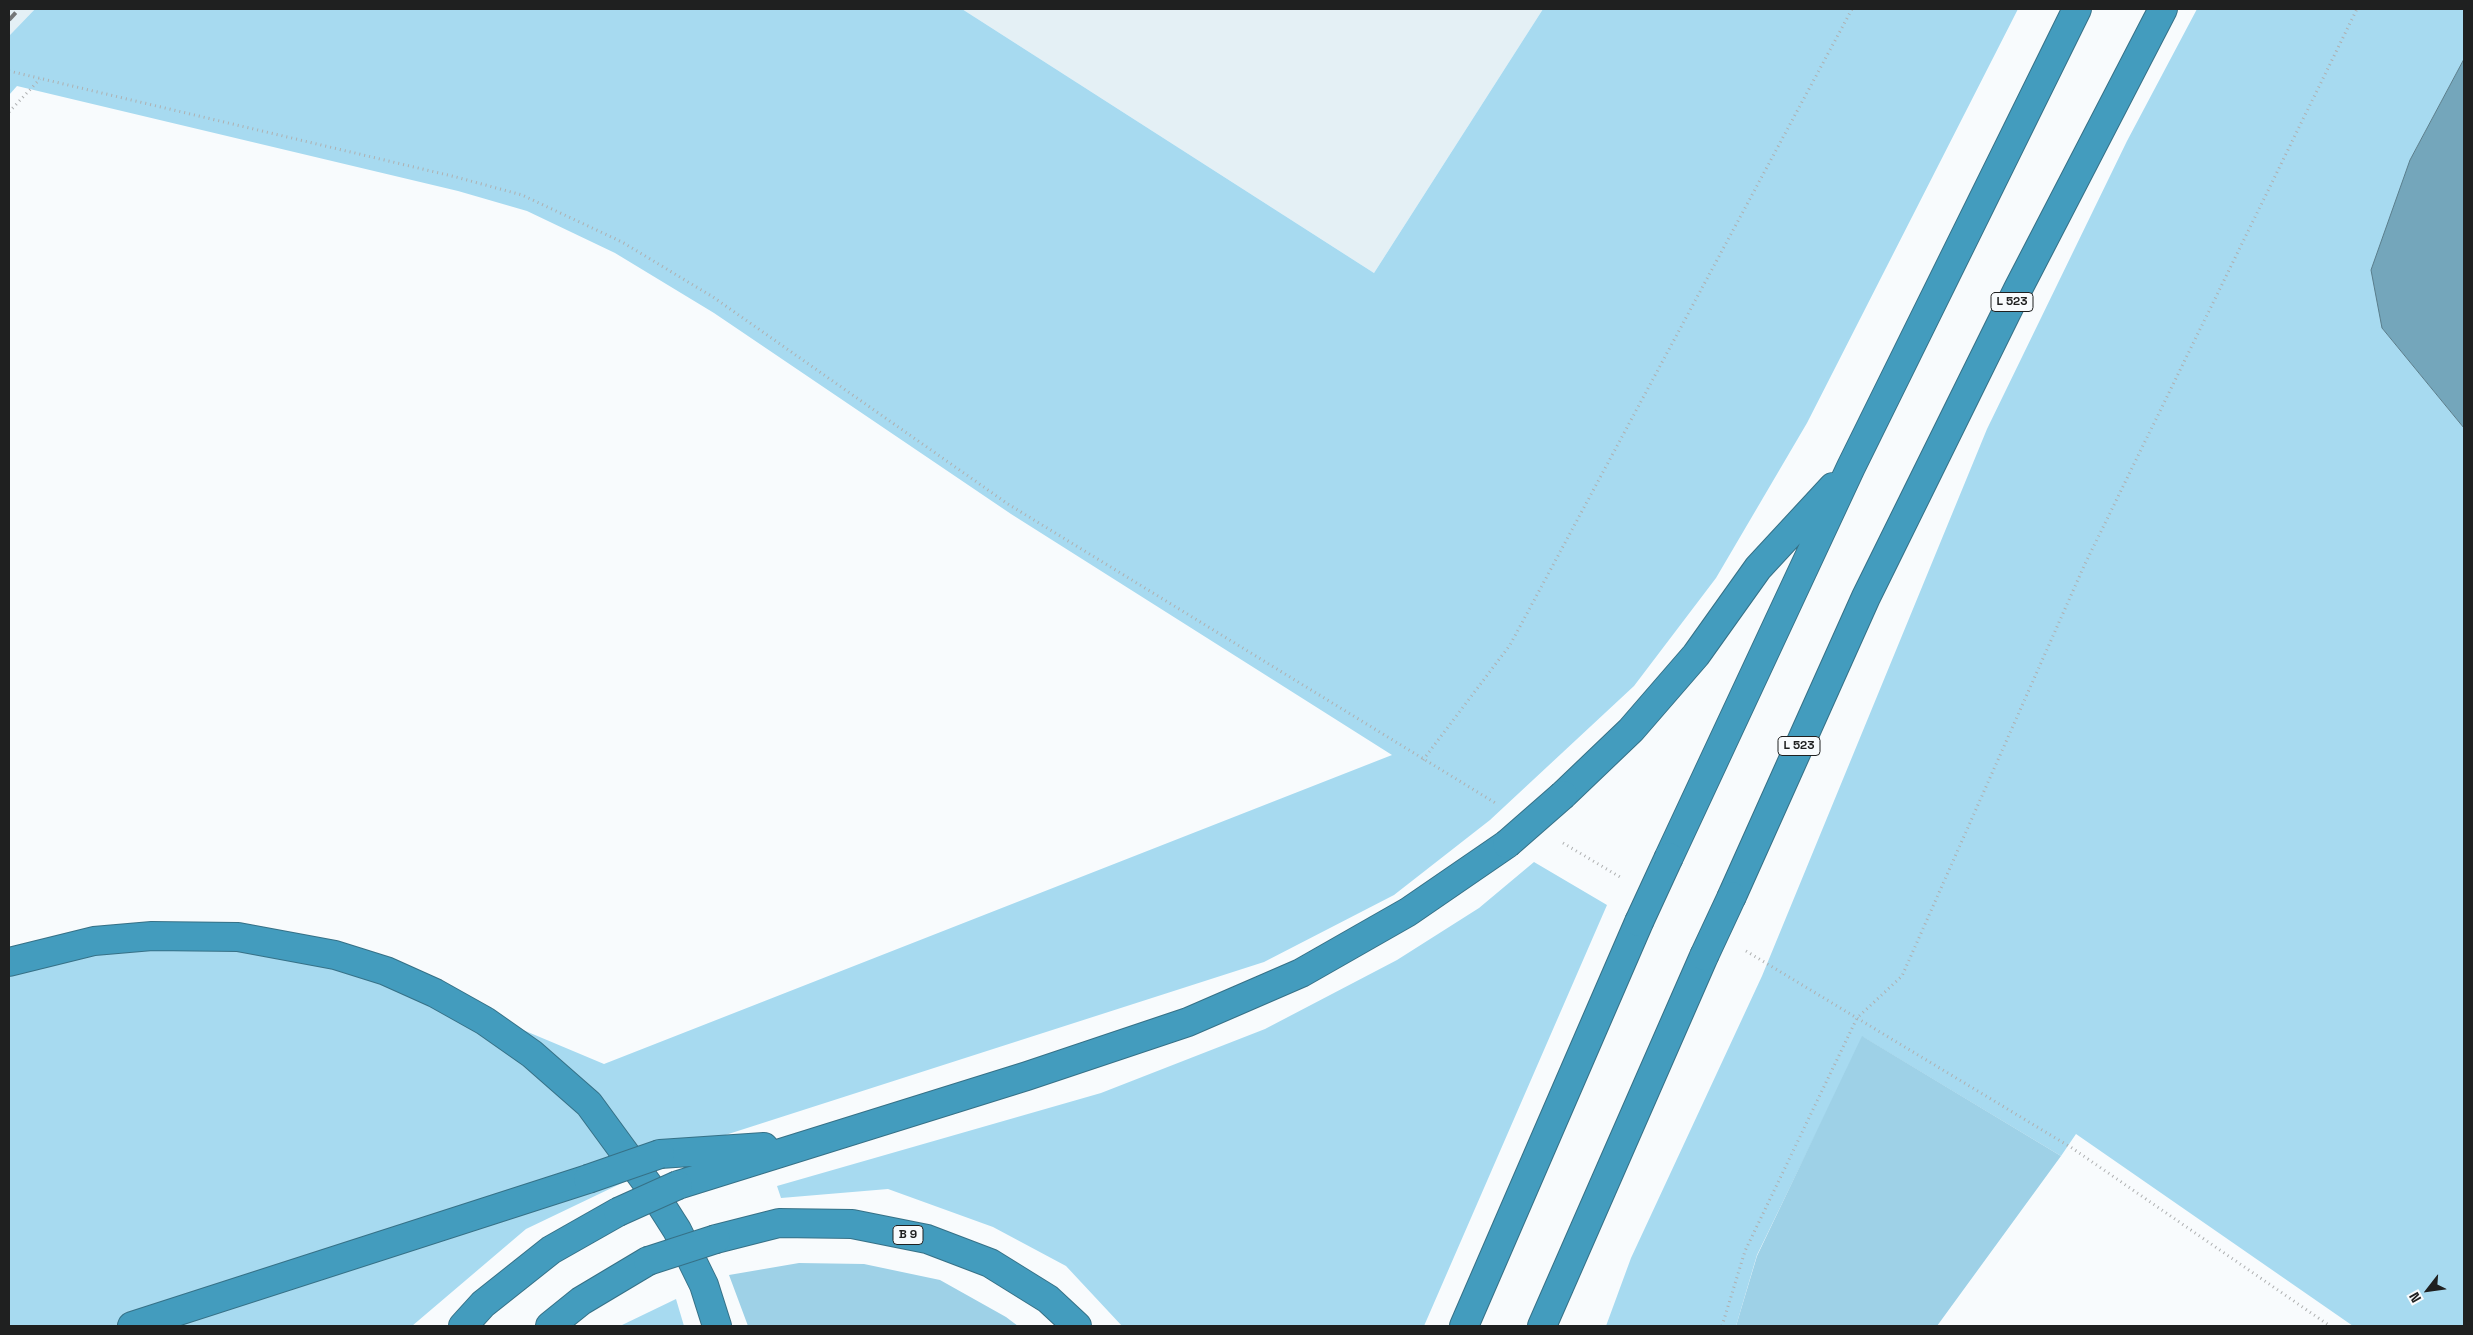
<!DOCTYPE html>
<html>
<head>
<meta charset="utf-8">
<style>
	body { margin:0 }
	#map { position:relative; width:2473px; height:1335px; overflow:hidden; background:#f8fbfd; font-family:"Space Grotesk",sans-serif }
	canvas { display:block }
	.frame { position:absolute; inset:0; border:10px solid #1f2020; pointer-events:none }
	.north { position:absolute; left:2403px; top:1265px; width:50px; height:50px; -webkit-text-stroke:4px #f8fbfd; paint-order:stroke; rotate:240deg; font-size:14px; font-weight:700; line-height:20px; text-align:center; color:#1f2020 }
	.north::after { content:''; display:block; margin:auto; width:18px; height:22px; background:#1f2020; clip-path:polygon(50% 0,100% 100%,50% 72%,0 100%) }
</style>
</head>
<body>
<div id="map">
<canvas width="2473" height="1335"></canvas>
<div class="frame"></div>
<div class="north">N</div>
</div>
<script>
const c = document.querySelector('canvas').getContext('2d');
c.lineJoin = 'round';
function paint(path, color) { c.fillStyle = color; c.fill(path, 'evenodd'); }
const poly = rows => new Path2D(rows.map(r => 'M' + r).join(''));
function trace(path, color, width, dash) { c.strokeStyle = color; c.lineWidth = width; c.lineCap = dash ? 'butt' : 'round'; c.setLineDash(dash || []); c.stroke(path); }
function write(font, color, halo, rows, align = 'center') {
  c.font = font + ' "Space Grotesk",sans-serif'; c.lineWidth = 5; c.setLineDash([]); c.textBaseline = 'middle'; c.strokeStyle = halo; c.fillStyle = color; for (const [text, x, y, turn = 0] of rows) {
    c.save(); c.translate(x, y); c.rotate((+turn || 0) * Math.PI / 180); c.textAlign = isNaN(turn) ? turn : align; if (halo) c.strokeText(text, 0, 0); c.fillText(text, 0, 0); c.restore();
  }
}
const built = poly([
	[9,9,35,9,9,36],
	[962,9,1543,9,1374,273]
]);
const green = poly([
	[35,9,962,9,1374,273,1543,9,2018,9,1807,423,1716,578,1634,686,1490,820,1394,895,1264,962,716,1138,526,1229,412,1326,9,1326,9,962,238,937,435,993,604,1064,1392,755,1011,514,714,313,615,253,527,211,458,191,17,86,9,95,9,36],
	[2197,9,2464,9,2464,59,2410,160,2382,328,2464,428,2464,1326,2353,1326,2076,1134,2061,1156,1863,1037,1757,1255,1736,1326,1606,1326,1631,1258,1762,976,1987,429,2127,141],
	[1534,862,1607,905,1424,1326,1122,1326,1066,1266,993,1227,888,1189,781,1198,777,1186,1101,1093,1265,1029,1397,960,1479,908],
	[676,1299,684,1326,620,1326]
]);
const forest = poly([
	[1862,1036,2061,1156,1937,1326,1736,1326,1757,1256],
	[799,1263,864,1264,940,1280,1006,1317,1018,1326,748,1326,729,1275]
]);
const water = poly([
	[2464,59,2464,428,2382,328,2371,270,2410,160,2464,59]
]);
const path = poly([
	[9,71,456,177,522,195,622,242,713,297,1008,504,1497,804],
	[9,112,40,79],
	[1423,760,1510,645,1852,9],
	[1563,843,1620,877],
	[1746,951,2072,1148,2330,1326],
	[1722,1326,1745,1251,1857,1018,1902,976,2084,566,2357,9]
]);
const highway = poly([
	[1563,795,1631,730,1696,655,1758,568,1833,487],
	[1669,857,1851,467,2077,9],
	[1732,896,1866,597,2018,289,2163,9],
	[9,962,94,941,152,936,238,937,335,955,386,971,435,993,485,1021,532,1054,589,1104,649,1186,677,1230,704,1285,717,1326],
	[660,1154,764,1147],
	[678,1185,1027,1076,1188,1022,1301,973,1408,912,1507,844],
	[716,1239,779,1223,852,1224,927,1239,990,1263,1048,1299,1077,1326],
	[132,1326,588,1179],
	[463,1326,483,1304,551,1250,618,1212],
	[550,1326,581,1301,648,1261],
	[1464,1326,1639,922],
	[1542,1326,1704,956]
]);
const rail = poly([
	[9,20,19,9]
]);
const highwayBridge = poly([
	[1507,844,1563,795],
	[1639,922,1669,857],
	[1704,956,1732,896],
	[588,1179,660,1154],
	[618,1212,678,1185],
	[648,1261,716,1239]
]);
const shields = [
	[2012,302,42],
	[1799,746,42],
	[908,1235,30]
];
const shieldNames = [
	["L 523",2012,302],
	["L 523",1799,746],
	["B 9",908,1235]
];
paint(built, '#e4f0f5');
paint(green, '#a7daf0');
paint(forest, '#9ed1e7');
paint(water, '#74a6bb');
trace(water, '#5a7e8c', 1);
trace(highway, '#367187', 30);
trace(path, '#aeb0b1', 3, [1, 4]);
trace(highway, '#439cbe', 28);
trace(rail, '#747677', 4, [10, 5]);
trace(highwayBridge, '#367187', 30, []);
trace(highwayBridge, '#439cbe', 28);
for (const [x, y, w] of shields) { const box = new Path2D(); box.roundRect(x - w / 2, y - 9.5, w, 19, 4); c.fillStyle = '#f8fbfd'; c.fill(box); trace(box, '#1f2020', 1); }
write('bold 12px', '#1f2020', null, shieldNames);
</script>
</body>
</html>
